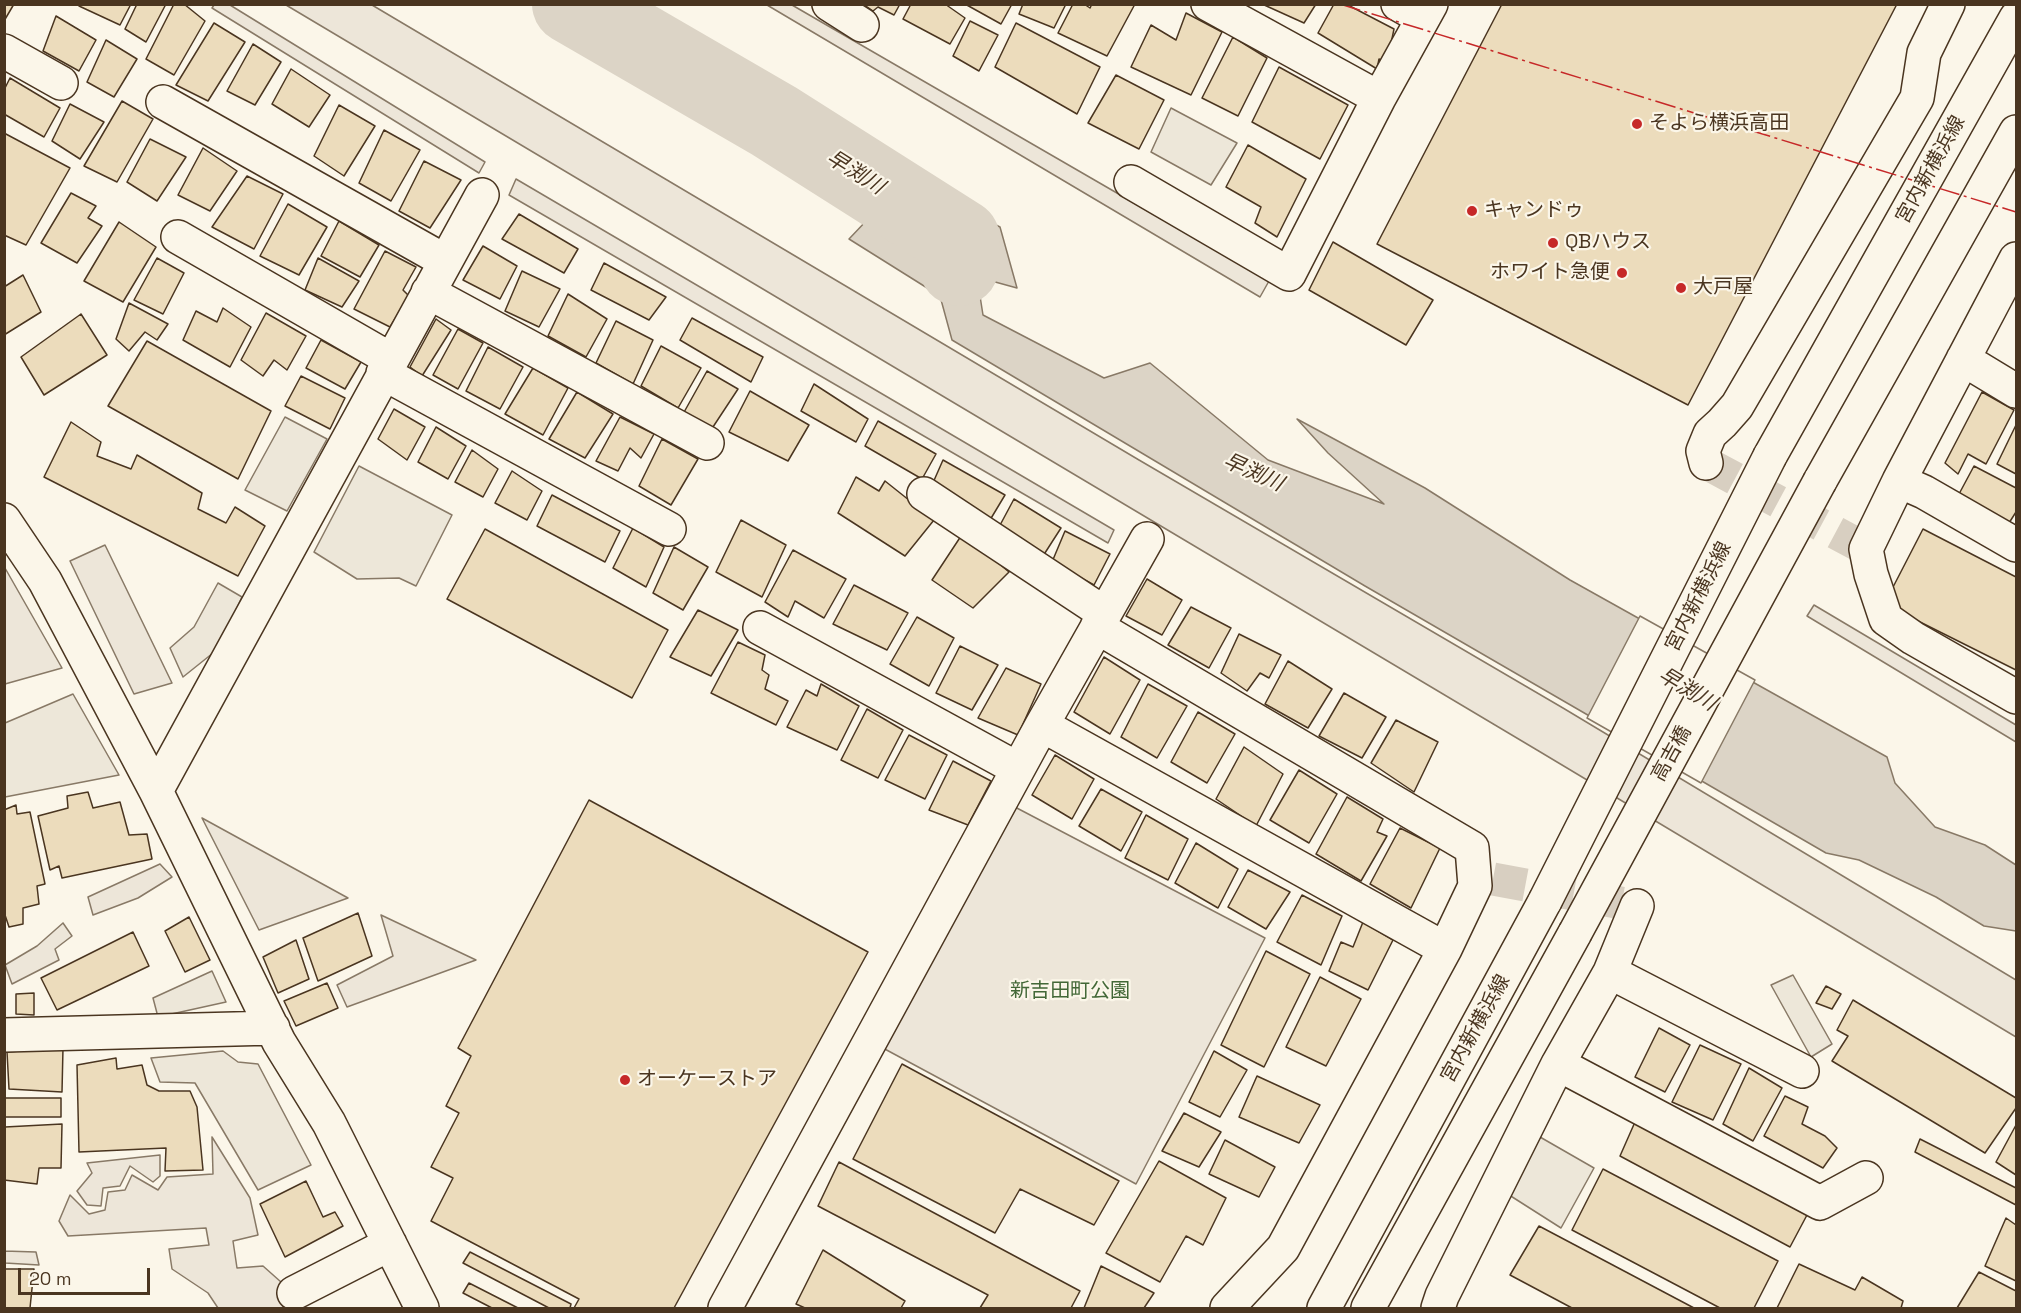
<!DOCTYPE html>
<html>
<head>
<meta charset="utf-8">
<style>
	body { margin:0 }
	#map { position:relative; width:2021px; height:1313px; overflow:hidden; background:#fbf6e9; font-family:"Space Grotesk",sans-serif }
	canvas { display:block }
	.frame { position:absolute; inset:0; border:6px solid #4a3520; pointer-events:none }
	.scale { position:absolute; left:18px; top:1268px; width:132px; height:27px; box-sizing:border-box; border:3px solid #4a3520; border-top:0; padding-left:8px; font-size:18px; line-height:21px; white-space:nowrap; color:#4a3520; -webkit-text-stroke:4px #fbf6e9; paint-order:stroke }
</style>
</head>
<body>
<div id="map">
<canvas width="2021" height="1313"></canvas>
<div class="frame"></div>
<div class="scale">20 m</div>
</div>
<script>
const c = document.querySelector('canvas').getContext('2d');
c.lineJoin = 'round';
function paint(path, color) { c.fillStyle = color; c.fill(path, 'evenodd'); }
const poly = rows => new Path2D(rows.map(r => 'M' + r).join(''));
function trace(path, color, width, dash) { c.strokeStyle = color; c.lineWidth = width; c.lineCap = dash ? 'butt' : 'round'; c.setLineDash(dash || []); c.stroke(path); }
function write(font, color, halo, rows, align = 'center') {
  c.font = font + ' "Space Grotesk","Noto Sans JP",sans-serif'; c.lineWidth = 4.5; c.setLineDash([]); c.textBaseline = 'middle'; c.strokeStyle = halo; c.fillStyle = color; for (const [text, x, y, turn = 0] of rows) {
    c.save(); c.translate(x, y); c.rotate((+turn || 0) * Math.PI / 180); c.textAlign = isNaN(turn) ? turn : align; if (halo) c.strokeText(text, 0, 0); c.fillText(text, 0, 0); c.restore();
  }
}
const green = poly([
	[214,5,230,5,485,162,479,173,212,8,214,5],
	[286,5,372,5,1139,460,1563,708,2016,980,2016,1037,1537,750,286,5],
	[767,5,792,5,1269,281,1260,297,767,5],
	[516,179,1114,530,1108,543,509,195,516,179],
	[105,545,172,683,134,694,70,561,105,545],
	[5,568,62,668,5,684,4,684,5,568],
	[1814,605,2016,725,2016,742,1807,616,1814,605],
	[1013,806,1265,938,1136,1184,881,1047,1013,806],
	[202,818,348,898,259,930,202,818],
	[160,864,172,877,138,898,93,915,88,897,160,864],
	[381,915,476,960,347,1007,337,985,393,956,381,915],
	[63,923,72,936,55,949,59,960,12,984,5,965,37,946,63,923],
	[212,1137,250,1198,258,1235,233,1241,237,1268,263,1266,281,1282,288,1308,218,1308,208,1293,172,1269,169,1249,209,1245,206,1228,68,1236,59,1221,70,1195,89,1214,105,1210,108,1192,125,1190,132,1175,158,1190,167,1177,213,1174,212,1137],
	[160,1155,160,1176,153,1182,130,1166,120,1186,103,1188,101,1206,87,1205,77,1191,92,1173,87,1163,160,1155],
	[4,1251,36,1252,39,1265,5,1263,4,1251]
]);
const parking = poly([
	[1171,108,1237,143,1211,185,1151,152,1171,108],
	[285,417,327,439,287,511,245,490,285,417],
	[359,466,452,515,416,586,399,578,357,579,314,552,359,466],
	[218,583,242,597,218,649,183,677,170,648,194,627,218,583],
	[73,694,119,775,5,797,5,723,73,694],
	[212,971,226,1002,158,1017,153,998,212,971],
	[1793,975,1832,1044,1811,1057,1771,985,1793,975],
	[223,1051,238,1062,258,1064,311,1165,258,1190,195,1083,160,1082,151,1058,223,1051],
	[1540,1137,1594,1168,1561,1228,1506,1193,1540,1137]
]);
const water = poly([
	[905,180,1000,227,1017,288,977,277,983,315,1104,378,1150,363,1268,460,1384,504,1328,453,1297,419,1425,488,1570,580,1887,757,1895,783,1935,827,1985,845,2016,865,2016,931,1984,926,1936,897,1859,860,1826,853,1365,586,952,340,940,296,849,239,905,180]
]);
const pier = poly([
	[1640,616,1755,680,1701,783,1587,718,1640,616]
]);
const river = poly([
	[572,4,774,121,960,239,959,266]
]);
const building = poly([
	[4,4,14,4,4,21,4,4],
	[80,4,131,4,120,25,79,6,80,4],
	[137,4,166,4,146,42,125,29,137,4],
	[174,4,184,4,205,21,174,75,146,59,174,4],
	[863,4,900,4,894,15,878,7,873,11,863,4],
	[911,4,945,4,965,18,950,44,903,19,911,4],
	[965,4,1012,4,1001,24,965,4],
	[1023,4,1066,4,1054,28,1019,14,1023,4],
	[1073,4,1084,4,1090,8,1092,4,1135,4,1107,56,1058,33,1073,4],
	[1262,4,1316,4,1304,23,1262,4],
	[1334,4,1346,4,1394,29,1387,63,1379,59,1377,69,1318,33,1334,4],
	[1502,4,1897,4,1688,405,1377,244,1502,4],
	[1186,13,1222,32,1191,95,1131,67,1151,25,1176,40,1186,13],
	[56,16,96,40,79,71,43,51,56,16],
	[970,21,998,35,979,71,953,56,970,21],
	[214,23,245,42,208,101,176,85,214,23],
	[1016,23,1100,67,1077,114,995,67,1016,23],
	[1233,37,1267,58,1238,116,1202,98,1233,37],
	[106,40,137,59,114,97,87,82,106,40],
	[253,44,281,62,255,105,227,91,253,44],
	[1279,67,1348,105,1320,159,1252,122,1279,67],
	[291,69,330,95,309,127,272,104,291,69],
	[1116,75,1164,100,1139,149,1088,123,1116,75],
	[10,78,60,108,44,137,4,114,4,90,10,78],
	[122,101,153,119,117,182,84,166,122,101],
	[70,104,104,122,80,159,52,141,70,104],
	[339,105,375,126,344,176,314,156,339,105],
	[384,130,420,150,391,201,359,183,384,130],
	[4,133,70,168,26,245,4,235,4,133],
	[150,139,186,157,157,201,127,182,150,139],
	[1248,145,1306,179,1277,237,1255,223,1261,207,1226,187,1248,145],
	[203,148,237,171,210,211,178,195,203,148],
	[424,161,461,180,430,228,399,211,424,161],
	[247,176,283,194,254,249,212,227,247,176],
	[71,193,96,206,88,218,102,226,77,263,41,243,71,193],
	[288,204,327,227,299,275,260,256,288,204],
	[519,214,578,249,564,273,502,239,519,214],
	[339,221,379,245,360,277,321,256,339,221],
	[119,222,156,247,123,302,84,281,119,222],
	[1333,242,1433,300,1406,345,1309,290,1333,242],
	[483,246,517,266,500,299,463,280,483,246],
	[385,251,416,267,403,290,409,296,390,327,354,309,385,251],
	[157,258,184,273,163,314,134,300,157,258],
	[318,258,359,281,342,307,305,290,318,258],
	[604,263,666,297,649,320,591,290,604,263],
	[522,271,560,289,539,327,505,311,522,271],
	[23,275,41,312,4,335,4,287,23,275],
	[568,294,607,319,586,357,548,336,568,294],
	[129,303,168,324,157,340,145,332,129,351,116,339,129,303],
	[223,308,251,327,230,367,183,340,196,311,217,322,223,308],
	[266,313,306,336,287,370,274,360,263,376,241,360,266,313],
	[81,314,107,355,44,395,21,357,81,314],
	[692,318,763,357,751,382,680,340,692,318],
	[436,319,451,330,422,376,410,367,436,319],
	[616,321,653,340,633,384,596,363,616,321],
	[458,329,483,343,458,389,433,375,458,329],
	[321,340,361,362,345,389,306,368,321,340],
	[147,341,271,411,238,479,108,406,147,341],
	[661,346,701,368,678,408,641,386,661,346],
	[488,347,523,367,500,409,466,391,488,347],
	[533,368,568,388,543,435,505,414,533,368],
	[707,371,738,389,711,430,683,414,707,371],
	[301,376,345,398,330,429,285,406,301,376],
	[814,384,868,419,856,442,801,411,814,384],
	[750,391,809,425,788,461,729,432,750,391],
	[577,392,613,414,585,458,549,439,577,392],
	[1982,392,2014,410,1986,464,1968,454,1958,474,1945,463,1982,392],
	[394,409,425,427,407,460,378,439,394,409],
	[620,417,654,434,641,458,630,448,618,471,596,461,620,417],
	[878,421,936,454,922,479,865,446,878,421],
	[71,422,101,442,97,456,131,469,137,455,202,493,198,509,226,523,235,507,265,526,238,576,44,477,71,422],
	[2016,425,2016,474,1997,464,2016,425],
	[436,427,466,446,448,479,418,462,436,427],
	[662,439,698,459,671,505,639,486,662,439],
	[472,450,498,469,483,497,455,482,472,450],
	[943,460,1005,495,990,520,932,485,943,460],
	[1974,466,2016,488,2016,512,2009,523,1959,494,1974,466],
	[512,471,542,491,527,520,495,503,512,471],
	[856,477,879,491,885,481,934,520,905,556,838,513,856,477],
	[552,495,620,531,605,562,537,526,552,495],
	[1014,499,1061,528,1043,556,999,527,1014,499],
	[741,520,786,545,762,597,716,572,741,520],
	[633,528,664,547,646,587,613,568,633,528],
	[485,529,668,630,632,698,447,599,485,529],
	[1923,529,2016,577,2016,670,1892,608,1891,591,1923,529],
	[1065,531,1110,554,1094,585,1052,562,1065,531],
	[963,533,1009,572,973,608,932,580,963,533],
	[674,547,708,567,683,610,653,593,674,547],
	[793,550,846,579,824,618,795,601,788,617,765,602,793,550],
	[1147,579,1182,600,1162,635,1126,616,1147,579],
	[854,585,908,613,887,650,833,624,854,585],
	[1191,607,1231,628,1209,668,1168,645,1191,607],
	[698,610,738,630,711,676,670,657,698,610],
	[917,617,954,638,929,686,890,664,917,617],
	[1239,634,1281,655,1269,678,1260,673,1247,691,1221,673,1239,634],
	[738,642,765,655,762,670,769,675,765,689,788,701,776,725,711,693,738,642],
	[960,646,998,665,972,710,936,693,960,646],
	[1104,657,1140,680,1110,734,1074,712,1104,657],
	[1288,661,1332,689,1308,728,1265,704,1288,661],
	[1006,668,1041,684,1018,735,978,718,1006,668],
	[821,684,859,706,837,750,787,727,806,690,817,696,821,684],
	[1148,684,1187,706,1157,758,1121,737,1148,684],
	[1344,693,1386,717,1362,758,1319,736,1344,693],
	[867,709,903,730,878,778,841,760,867,709],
	[1198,712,1235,734,1207,783,1171,762,1198,712],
	[1396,720,1438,742,1414,792,1371,763,1396,720],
	[909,735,947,755,925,799,885,780,909,735],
	[1244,747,1283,774,1256,826,1216,799,1244,747],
	[1055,755,1094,779,1072,819,1032,795,1055,755],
	[953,761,991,781,968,825,929,810,953,761],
	[1299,770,1337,794,1309,843,1270,820,1299,770],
	[1101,789,1142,812,1121,851,1079,826,1101,789],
	[88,792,93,808,120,802,129,835,147,834,152,859,62,878,59,866,50,870,38,816,68,808,67,796,88,792],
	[1347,797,1383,819,1377,832,1387,836,1361,881,1316,854,1347,797],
	[589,800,868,952,674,1308,574,1308,579,1299,431,1221,453,1178,431,1167,459,1113,446,1106,471,1056,458,1048,589,800],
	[16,805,17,814,30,812,45,884,37,886,39,904,23,908,23,924,9,927,4,912,4,810,16,805],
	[1146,815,1188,839,1168,880,1125,858,1146,815],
	[1400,828,1440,848,1411,908,1370,884,1400,828],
	[1196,843,1238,869,1218,908,1175,883,1196,843],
	[1248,870,1290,892,1266,929,1228,907,1248,870],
	[1302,895,1342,916,1321,965,1277,942,1302,895],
	[358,913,372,956,318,981,303,938,358,913],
	[189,917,210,960,185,972,165,931,189,917],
	[1363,922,1393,940,1368,990,1329,971,1341,942,1353,947,1363,922],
	[133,932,149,966,57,1010,41,978,133,932],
	[296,940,309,979,278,993,263,957,296,940],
	[1266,951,1310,974,1264,1067,1221,1045,1266,951],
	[1320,977,1361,999,1326,1066,1286,1047,1320,977],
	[327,983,338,1008,296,1026,284,1001,327,983],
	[1826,986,1841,994,1832,1009,1816,1003,1826,986],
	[34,993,34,1015,16,1014,16,994,34,993],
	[1853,1000,2016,1098,2016,1108,1985,1153,1832,1061,1848,1036,1837,1030,1853,1000],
	[1659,1028,1690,1045,1665,1092,1635,1077,1659,1028],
	[1700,1045,1741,1064,1713,1120,1672,1102,1700,1045],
	[63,1048,62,1092,9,1089,7,1052,63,1048],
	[1214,1051,1247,1070,1220,1117,1189,1102,1214,1051],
	[116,1058,117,1069,142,1065,147,1085,159,1091,190,1091,197,1107,203,1170,165,1171,166,1148,79,1152,77,1065,116,1058],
	[902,1064,1119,1181,1094,1225,1020,1189,995,1233,853,1159,902,1064],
	[1749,1068,1782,1088,1753,1141,1723,1124,1749,1068],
	[1257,1076,1320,1105,1299,1143,1239,1117,1257,1076],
	[1785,1096,1808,1107,1802,1124,1825,1136,1837,1148,1823,1168,1764,1136,1785,1096],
	[4,1098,61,1098,61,1117,4,1117,4,1098],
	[1184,1113,1221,1132,1199,1167,1162,1151,1184,1113],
	[1635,1122,1807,1215,1790,1247,1620,1156,1635,1122],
	[62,1124,61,1168,39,1168,37,1184,4,1180,5,1127,62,1124],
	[2016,1125,2016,1175,1996,1162,2016,1125],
	[1920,1139,2016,1188,2016,1205,1915,1152,1920,1139],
	[1225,1140,1275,1167,1259,1197,1209,1174,1225,1140],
	[1159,1161,1226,1198,1203,1245,1186,1236,1160,1282,1106,1253,1159,1161],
	[839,1162,1080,1291,1071,1308,980,1308,988,1295,818,1206,839,1162],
	[1603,1169,1778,1261,1754,1308,1720,1308,1572,1230,1603,1169],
	[306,1181,323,1217,335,1212,343,1226,285,1257,260,1204,306,1181],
	[2006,1218,2016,1225,2016,1281,1985,1266,2006,1218],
	[1539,1226,1694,1308,1572,1308,1510,1275,1539,1226],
	[823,1250,905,1301,901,1308,805,1308,796,1304,823,1250],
	[470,1252,571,1304,570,1308,549,1308,463,1263,470,1252],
	[1799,1264,1855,1290,1862,1277,1903,1301,1901,1308,1777,1308,1799,1264],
	[1101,1266,1154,1293,1144,1308,1084,1308,1101,1266],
	[4,1269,34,1269,30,1308,4,1308,4,1269],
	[1979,1272,2016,1291,2016,1308,1957,1308,1979,1272],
	[469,1283,518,1308,492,1308,463,1293,469,1283]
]);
const minorTunnel = poly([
	[1706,463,1866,549],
	[1493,879,1637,906]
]);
const minor = poly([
	[829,4,862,25],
	[1208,4,1379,98],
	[1398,4,1423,18],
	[4,51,61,83],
	[163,102,445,261],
	[1131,182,1289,274,1379,98,1431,4],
	[178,237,390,359],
	[2016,259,1899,481,1866,549,1871,574,1886,619,1913,638,2016,697],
	[428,292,707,443],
	[1963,359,2016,391],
	[383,373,669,529],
	[1770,456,2016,18],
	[1706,463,1703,451,1710,434,1722,423,1737,406,1917,98,1924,53,1948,4],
	[1820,481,2016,132],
	[1899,481,1924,492,2016,545],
	[924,494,1104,613],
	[4,520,45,581,156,791,279,1042,329,1123,422,1308],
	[1097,627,1472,848,1475,886,1445,949,1283,1248,1227,1308],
	[760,628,1018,769],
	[1042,725,1445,949],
	[156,791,482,195],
	[1610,972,1802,1071],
	[4,1035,273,1028],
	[1558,1064,1820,1203,1866,1178],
	[294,1293,390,1244],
	[725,1308,1042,725,1147,539],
	[1324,1308,1545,901],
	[1368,1308,1575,933],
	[1438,1308,1442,1296,1558,1064,1610,972,1637,906]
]);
const minorBridge = poly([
	[1545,901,1770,456],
	[1575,933,1820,481]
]);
const power = poly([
	[1340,4,2016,212]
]);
const markers = [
	[1637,124,6,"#c62828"],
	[1472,211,6,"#c62828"],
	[1553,243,6,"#c62828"],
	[1622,273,6,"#c62828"],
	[1681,288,6,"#c62828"],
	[625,1080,6,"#c62828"]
];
const poiNames = [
	["そよら横浜高田",1649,124],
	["キャンドゥ",1484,211],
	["QBハウス",1565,243],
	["ホワイト急便",1610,273,"right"],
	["大戸屋",1693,288],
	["オーケーストア",637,1080]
];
const streetNames = [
	["宮内新横浜線",1931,170,-61],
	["宮内新横浜線",1699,597,-63],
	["高吉橋",1672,754,-61],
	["宮内新横浜線",1476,1029,-61]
];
const parkNames = [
	["新吉田町公園",1070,992]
];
const waterNames = [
	["早渕川",855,173,32],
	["早渕川",1253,473,24],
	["早渕川",1687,690,31]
];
paint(green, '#ede6d9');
trace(green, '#887966', 1.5);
paint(parking, '#ede7d9');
trace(parking, '#887966', 1.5);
paint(water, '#dcd4c6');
trace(water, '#887966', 1.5);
paint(pier, '#fbf6e9');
trace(pier, '#887966', 1.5);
trace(river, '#dcd4c6', 80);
paint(building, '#ecdcbc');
trace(building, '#4a3520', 1.5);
trace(minorTunnel, '#d8cfc1', 33, [33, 16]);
trace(minor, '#4a3520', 36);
trace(minor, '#fbf6e9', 33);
trace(minorBridge, '#4a3520', 36, []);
trace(minorBridge, '#fbf6e9', 33);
trace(power, '#c62828', 1.5, [21, 4.5, 3, 4.5]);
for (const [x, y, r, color] of markers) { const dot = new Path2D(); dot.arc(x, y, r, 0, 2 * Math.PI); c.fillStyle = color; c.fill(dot); trace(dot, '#fbf6e9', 2); }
write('20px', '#4a3520', '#fbf6e9', poiNames, 'left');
write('20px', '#4a3520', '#fbf6e9', streetNames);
write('20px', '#436837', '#fbf6e9', parkNames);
write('italic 21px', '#4a3520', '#fbf6e9', waterNames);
</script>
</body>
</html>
